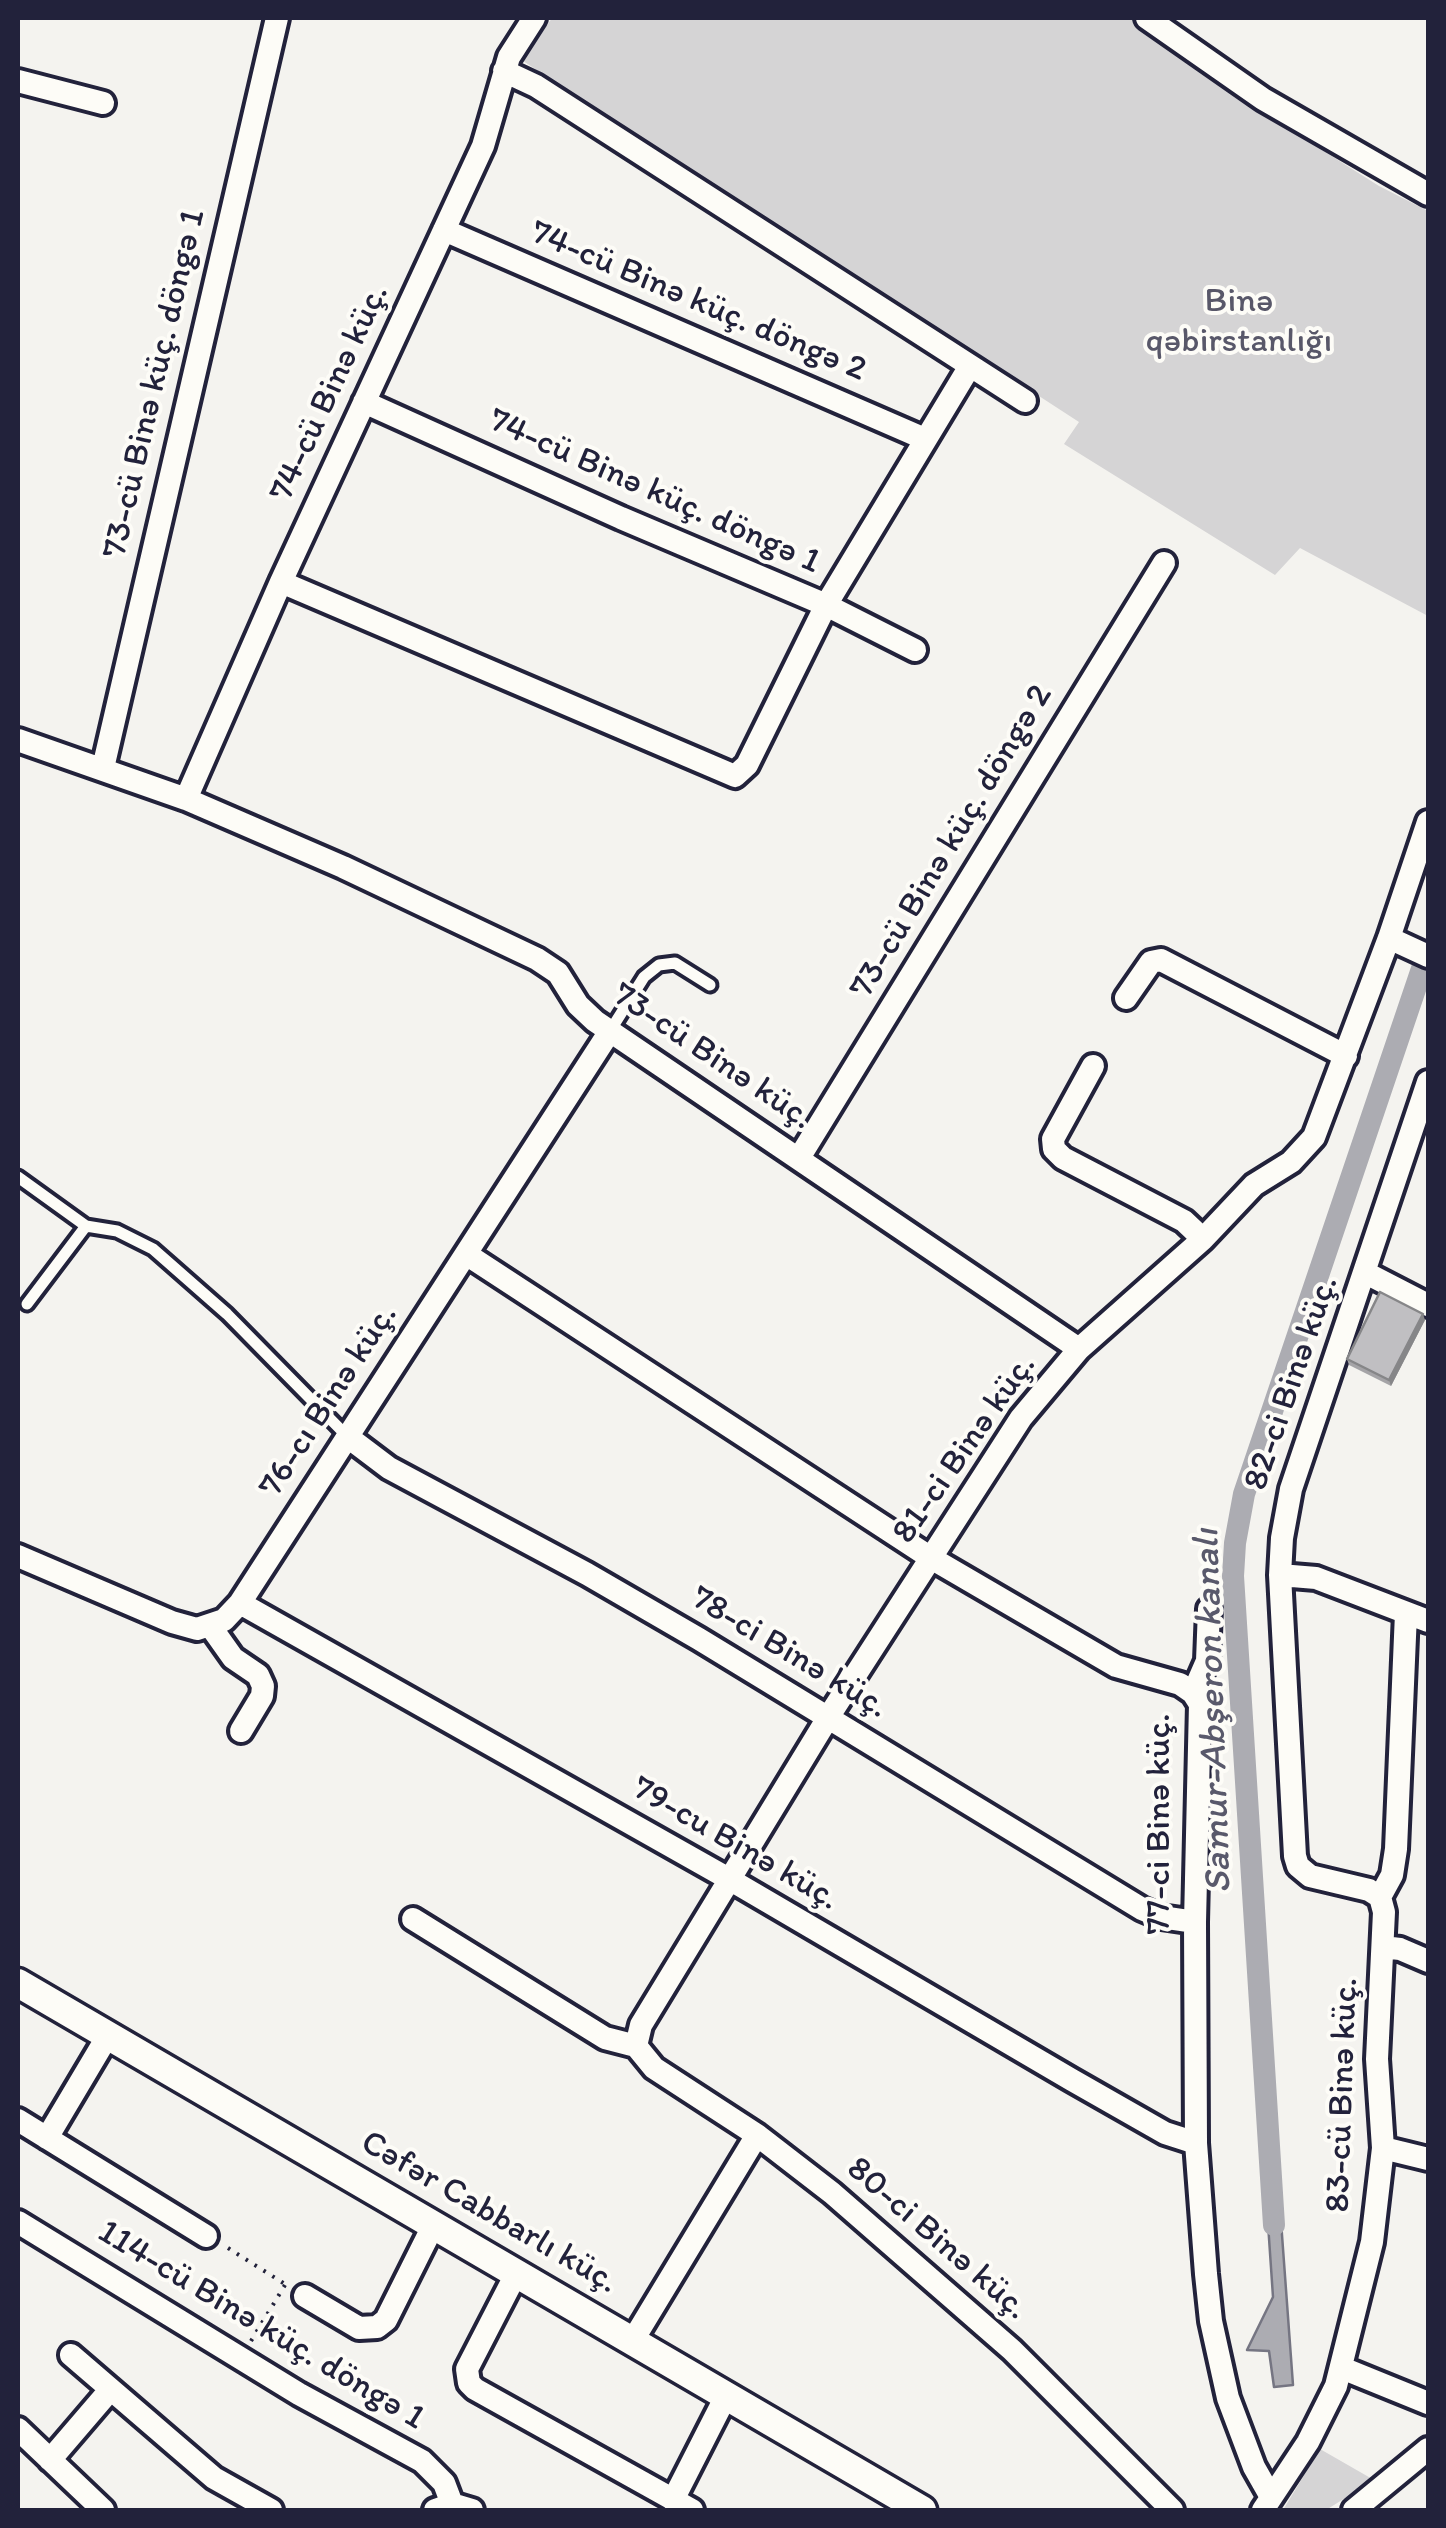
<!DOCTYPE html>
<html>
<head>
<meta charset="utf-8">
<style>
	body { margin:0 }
	#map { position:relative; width:1446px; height:2528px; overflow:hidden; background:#f4f3ef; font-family:Itim,sans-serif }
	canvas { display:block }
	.frame { position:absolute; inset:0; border:20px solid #22223b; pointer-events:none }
</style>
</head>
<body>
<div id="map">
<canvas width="1446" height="2528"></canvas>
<div class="frame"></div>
</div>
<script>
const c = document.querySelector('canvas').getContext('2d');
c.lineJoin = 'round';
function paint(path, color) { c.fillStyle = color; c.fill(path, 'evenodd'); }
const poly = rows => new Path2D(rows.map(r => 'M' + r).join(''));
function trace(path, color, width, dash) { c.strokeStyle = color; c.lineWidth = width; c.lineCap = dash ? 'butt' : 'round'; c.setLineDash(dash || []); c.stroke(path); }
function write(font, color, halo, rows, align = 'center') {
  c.font = font + ' Itim,sans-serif'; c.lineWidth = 8; c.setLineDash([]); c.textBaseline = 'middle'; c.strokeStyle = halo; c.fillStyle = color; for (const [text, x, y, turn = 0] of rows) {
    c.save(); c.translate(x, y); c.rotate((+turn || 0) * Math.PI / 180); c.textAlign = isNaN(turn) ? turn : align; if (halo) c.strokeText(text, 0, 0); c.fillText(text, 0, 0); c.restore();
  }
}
const green = poly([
	[552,18,1130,18,1210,79,1379,186,1428,211,1428,616,1300,548,1275,575,1064,444,1079,422,523,61],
	[1320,2449,1374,2480,1326,2510,1283,2510]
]);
const water = poly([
	[1266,2194,1279,2194,1293,2385,1274,2387,1269,2351,1247,2350,1273,2297,1266,2194]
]);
const canal = poly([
	[1274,2225,1233,1576,1235,1543,1244,1494,1428,951]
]);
const path = poly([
	[228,2248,288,2286],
	[251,2341,285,2285]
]);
const service = poly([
	[610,1031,644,977,659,965,675,963,710,985],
	[18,1177,86,1226,117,1231,153,1249,227,1314,347,1436],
	[27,1304,86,1226]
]);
const minor = poly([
	[1147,18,1263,99,1428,194],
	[504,71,536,86,1025,401],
	[18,81,103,103],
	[444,230,925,439],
	[364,402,621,518,826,605,915,650],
	[281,582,735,776,747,765,826,605,970,366],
	[18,740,186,799,343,867,537,959,558,973,578,1005,595,1021,1079,1349],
	[103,768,277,18],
	[186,799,281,582,483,146,509,57,534,18],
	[1389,938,1428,956],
	[1126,998,1151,962,1161,960,1346,1056],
	[1093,1066,1053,1139,1054,1149,1063,1158,1184,1221,1203,1239],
	[799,1158,1164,563],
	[466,1254,931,1558,1116,1666,1180,1684,1193,1693,1200,1704,1195,1922,1196,2143,1206,2274,1211,2321,1228,2398,1254,2467,1271,2497],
	[1366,1273,1428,1305],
	[348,1437,389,1468,587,1574,699,1639,1142,1909,1161,1917,1195,1922],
	[18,1556,172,1622,197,1629,224,1620,240,1603,610,1031],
	[1280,1575,1316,1578,1428,1621],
	[240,1603,729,1879,1072,2080,1165,2133,1196,2143],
	[211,1627,233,1658,258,1675,263,1686,262,1696,241,1731],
	[1193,1693,1207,1661,1209,1609],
	[1380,1897,1369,1890,1310,1876,1298,1866,1295,1856,1280,1575,1282,1538,1291,1489,1428,1082],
	[1380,1897,1392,1875,1396,1849,1406,1613],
	[413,1919,605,2038,636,2046],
	[1383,1947,1400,1949,1428,1961],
	[636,2046,641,2025,829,1716,1021,1418,1079,1349,1203,1239,1254,1185,1291,1162,1314,1137,1389,938,1428,822],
	[636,2046,654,2068,757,2135,832,2193,1012,2350,1172,2510],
	[18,2120,206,2236],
	[47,2138,107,2037],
	[1383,2148,1428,2159],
	[18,2222,299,2394,422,2461,444,2483,452,2504],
	[517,2272,467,2369,469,2383,475,2389,692,2510],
	[305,2296,359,2328,377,2327,386,2320,434,2224],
	[633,2340,757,2135],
	[71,2355,214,2478,271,2510],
	[1342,2368,1428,2403],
	[18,2429,103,2510],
	[50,2460,110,2390],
	[673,2500,726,2396],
	[435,2510,452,2504,472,2510],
	[1263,2510,1308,2442,1336,2386,1372,2242,1383,2148,1377,2059,1384,1912,1380,1897],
	[1354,2510,1428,2449]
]);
const tertiary = poly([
	[18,1983,922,2510]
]);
const wall = poly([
	[1425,1320,1391,1386,1349,1365,1347,1359]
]);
const shadedWall = poly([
	[1423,1314,1425,1320,1391,1386,1389,1380]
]);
const building = poly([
	[1380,1292,1423,1314,1389,1380,1347,1359,1380,1292]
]);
const streetNames = [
	["74-cü Binə küç. döngə 2",698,302,23],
	["73-cü Binə küç. döngə 1",155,384,-77],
	["74-cü Binə küç.",330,393,-65],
	["74-cü Binə küç. döngə 1",654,492,24],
	["73-cü Binə küç. döngə 2",952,842,-59],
	["73-cü Binə küç.",712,1057,34],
	["82-ci Binə küç.",1292,1383,-71],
	["76-cı Binə küç.",329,1401,-57],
	["81-ci Binə küç.",965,1449,-55],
	["78-ci Binə küç.",789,1653,31],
	["77-ci Binə küç.",1160,1824,-90],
	["79-cu Binə küç.",735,1844,30],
	["83-cü Binə küç.",1343,2095,-88],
	["Cəfər Cabbarlı küç.",489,2213,30],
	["80-ci Binə küç.",937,2239,41],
	["114-cü Binə küç. döngə 1",261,2326,31]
];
const parkNames = [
	["Binə",1239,302],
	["qəbirstanlığı",1239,342]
];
const waterNames = [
	["Samur-Abşeron kanalı",1214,1711,-92]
];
paint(green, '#d5d4d5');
paint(water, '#acacb2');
trace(water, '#757582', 2.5);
trace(canal, '#acacb2', 22);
trace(service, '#22223b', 19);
trace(minor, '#22223b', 30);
trace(tertiary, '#22223b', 35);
trace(path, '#22223b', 4, [2.5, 8]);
trace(service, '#fdfcf7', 11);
trace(minor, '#fdfcf7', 22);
trace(tertiary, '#fdfcf7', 28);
paint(wall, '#a5a4a7');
paint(shadedWall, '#868688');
paint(building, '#c0bfc2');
trace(building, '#868688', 2.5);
write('35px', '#22223b', '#fdfcf7', streetNames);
write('35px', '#585769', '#fdfcf7', parkNames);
write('italic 38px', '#59596b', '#fdfcf7', waterNames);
</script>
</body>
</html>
